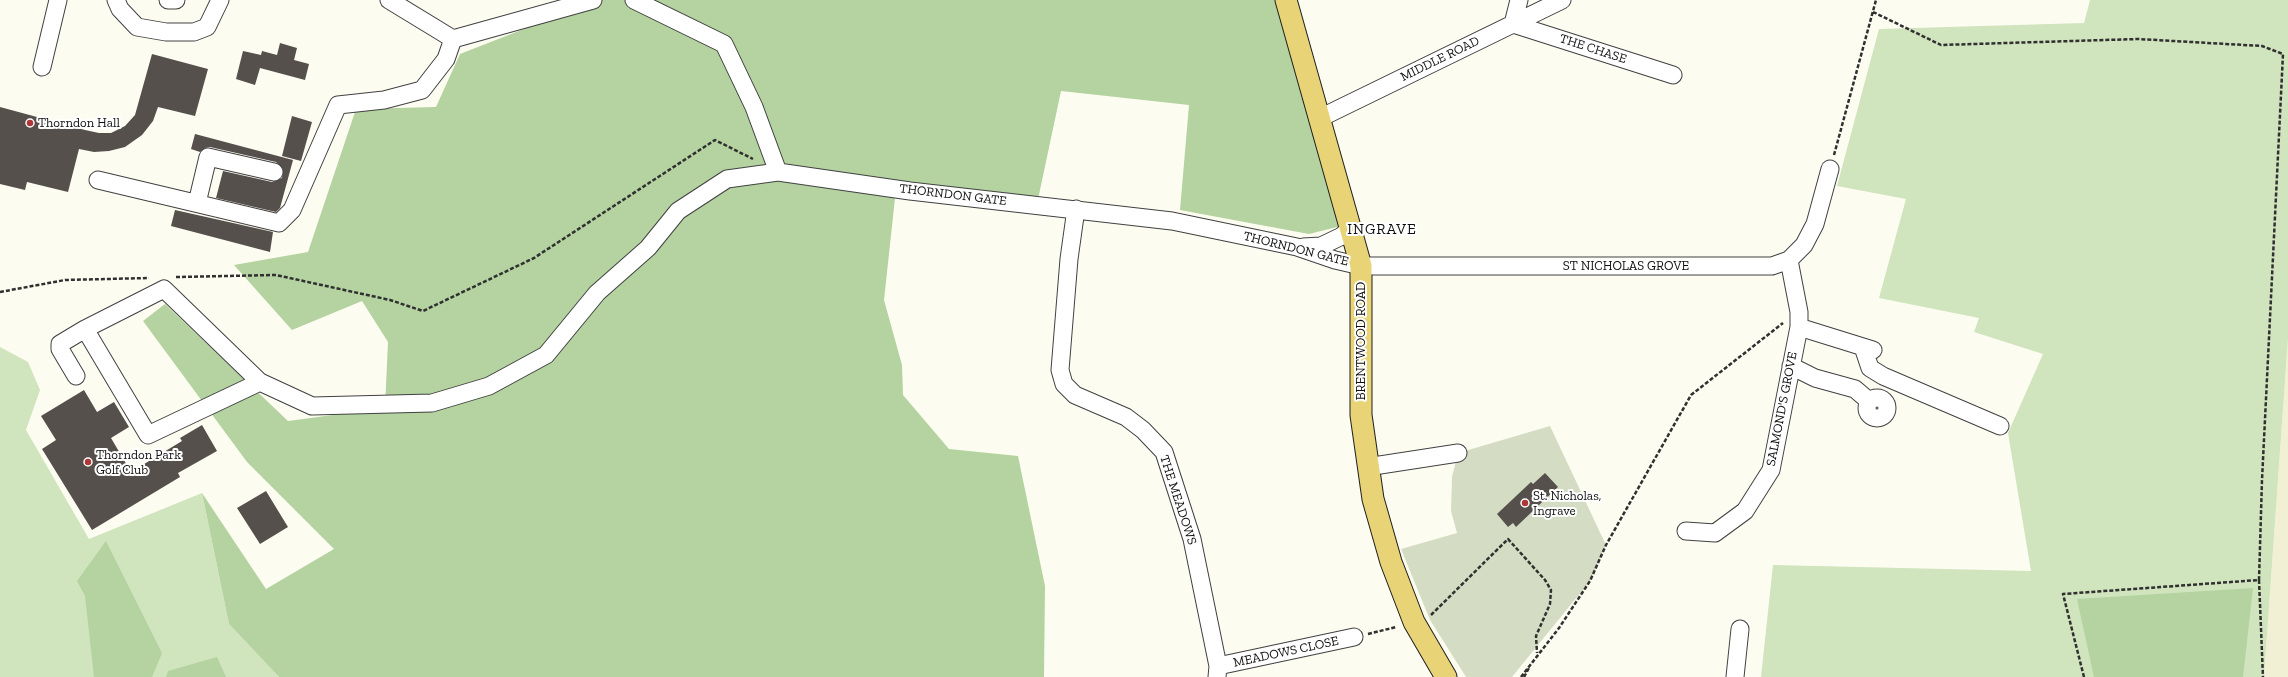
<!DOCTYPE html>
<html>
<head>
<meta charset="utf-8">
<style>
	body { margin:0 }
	canvas { display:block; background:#fdfcf1 }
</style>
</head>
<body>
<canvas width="2288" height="677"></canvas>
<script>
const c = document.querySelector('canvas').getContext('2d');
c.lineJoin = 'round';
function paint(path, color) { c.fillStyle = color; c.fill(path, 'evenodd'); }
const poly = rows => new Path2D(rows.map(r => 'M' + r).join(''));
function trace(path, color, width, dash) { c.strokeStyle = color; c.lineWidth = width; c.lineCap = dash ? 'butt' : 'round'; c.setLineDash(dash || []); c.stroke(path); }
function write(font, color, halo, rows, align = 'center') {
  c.font = font + ' "Zilla Slab",serif'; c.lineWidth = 4; c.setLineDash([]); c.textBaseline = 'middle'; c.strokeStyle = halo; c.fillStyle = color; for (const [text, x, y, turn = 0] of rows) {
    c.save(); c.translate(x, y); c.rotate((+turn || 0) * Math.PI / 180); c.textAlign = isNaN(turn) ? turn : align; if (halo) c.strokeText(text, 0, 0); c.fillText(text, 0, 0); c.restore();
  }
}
const farmland = poly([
	[2288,338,2288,677,2264,677]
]);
const green = poly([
	[2090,0,2288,0,2288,338,2264,677,1761,677,1773,565,2031,571,2008,433,2043,354,1974,332,1979,318,1879,298,1906,199,1837,186,1879,29,2084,23],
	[0,347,28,362,40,390,26,430,89,539,202,493,229,624,279,677,0,677]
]);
const forest = poly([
	[598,0,1286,0,1349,224,1309,234,1180,210,1189,105,1061,91,1037,204,896,189,884,300,902,365,903,395,949,449,1018,456,1045,586,1044,677,279,677,229,624,202,493,266,589,334,549,247,462,143,321,165,304,288,421,385,408,388,342,362,301,292,330,234,265,308,252,356,109,436,107,460,54],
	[106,541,162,653,152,677,94,677,85,596,77,581],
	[2253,588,2243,677,2094,677,2077,599],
	[217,657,226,677,166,677,168,671]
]);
const cemetery = poly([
	[1550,426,1606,545,1590,581,1512,677,1466,677,1430,620,1401,549,1457,533,1451,511,1452,477,1458,453]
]);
const building = poly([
	[280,43,297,48,294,60,309,64,305,80,260,68,255,85,236,79,243,51,261,55,262,51,277,55],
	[152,54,208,69,195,116,158,107,153,121,142,135,125,147,109,151,94,152,79,149,68,192,27,182,25,190,0,184,0,107,85,130,99,133,111,133,125,126,135,115],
	[292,116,312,122,301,161,282,156],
	[195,134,293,160,280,208,276,212,216,198,223,171,272,182,282,178,283,169,276,162,210,147,205,148,200,152,191,149],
	[175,210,273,232,270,252,171,226],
	[84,390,97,412,114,402,129,427,111,438,131,472,182,441,180,438,202,425,217,451,178,473,180,477,92,530,42,449,56,440,41,416],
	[1545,473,1558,487,1516,527,1513,523,1508,527,1497,514,1531,482,1533,484],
	[266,491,288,527,260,544,237,508]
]);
const path = poly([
	[1873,12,1941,45,2138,39,2262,46,2283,54,2262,480,2259,580,2063,594,2084,677],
	[1834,155,1876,0],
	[176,277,276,275,390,300,423,311,534,258,715,140,753,159],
	[0,292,65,280,149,278],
	[2259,580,2263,677],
	[1431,615,1508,539,1545,580,1551,590,1550,604,1536,636,1537,653],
	[1368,634,1396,627],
	[1521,677,1559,628,1590,581,1606,545,1691,395,1783,323],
	[1524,677,1529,668]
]);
const minor = poly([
	[116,0,120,9,137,27,166,32,194,32,207,27,220,0],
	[168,0,176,0],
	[389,0,453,39],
	[634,0,724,44,754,107,778,172],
	[1519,0,1513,24,1673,75],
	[453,39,593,0],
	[42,67,58,0],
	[1318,119,1562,0],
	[98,180,279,223,292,210,338,105,384,100,422,90,446,59,453,39],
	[197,203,208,157,274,172],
	[1076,209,1069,259,1060,370,1064,384,1075,395,1126,417,1143,430,1164,452,1192,539,1218,666,1217,677],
	[1303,247,1321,246,1342,236,1350,228],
	[1799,327,1873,350],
	[1863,347,1870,368,1883,376,2000,426],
	[1791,366,1815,378,1855,389,1869,401],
	[76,376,60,349,60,344,85,329],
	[260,382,148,435,85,329,164,289,260,382,312,406,432,403,489,386,546,355,597,293,648,248,678,211,727,179,778,172,910,191,1172,221,1297,247,1335,260,1361,266,1772,266,1789,260,1804,245,1815,224,1830,169],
	'1867 408a10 10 0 1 1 20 0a10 10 0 1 1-20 0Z',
	[1367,467,1458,453],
	[1686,531,1715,533,1745,511,1771,470,1799,327,1799,312,1789,260],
	[1218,666,1354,637],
	[1735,677,1740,629]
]);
const major = poly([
	[1286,0,1361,266,1361,415,1373,499,1391,562,1414,622,1446,677]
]);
const markers = [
	[30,123,4,"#ad3837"],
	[88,462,4,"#ad3837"],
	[1525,503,4,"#ad3837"]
];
const streetNames = [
	["THE CHASE",1593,49,18],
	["MIDDLE ROAD",1440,59,-26],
	["THORNDON GATE",953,195,7],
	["THORNDON GATE",1296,249,14],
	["ST NICHOLAS GROVE",1626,266],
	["BRENTWOOD ROAD",1361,341,-90],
	["SALMOND'S GROVE",1782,409,-79],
	["THE MEADOWS",1178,500,72],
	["MEADOWS CLOSE",1286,652,-12]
];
const poiNames = [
	["Thorndon Hall",38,123],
	["Thorndon Park",96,455],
	["Golf Club",96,470],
	["St. Nicholas,",1533,496],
	["Ingrave",1533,511]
];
const quarterNames = [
	["INGRAVE",1382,230]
];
paint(farmland, '#f1f0d4');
paint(green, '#d0e4be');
paint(forest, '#b4d3a0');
paint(cemetery, '#d4ddc4');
paint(building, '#55504c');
trace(minor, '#414141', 19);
trace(major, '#1f1f1f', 23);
trace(path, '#303030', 2.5, [4, 2]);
trace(minor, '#fff', 17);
trace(major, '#e8d377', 21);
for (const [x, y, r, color] of markers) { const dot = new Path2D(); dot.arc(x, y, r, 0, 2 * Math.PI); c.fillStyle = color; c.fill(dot); trace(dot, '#fff', 1.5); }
write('13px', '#0e0e0e', '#fff', streetNames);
write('13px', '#0e0e0e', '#fff', poiNames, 'left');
c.letterSpacing = '1px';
write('15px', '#0e0e0e', '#fff', quarterNames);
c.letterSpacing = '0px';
</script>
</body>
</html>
